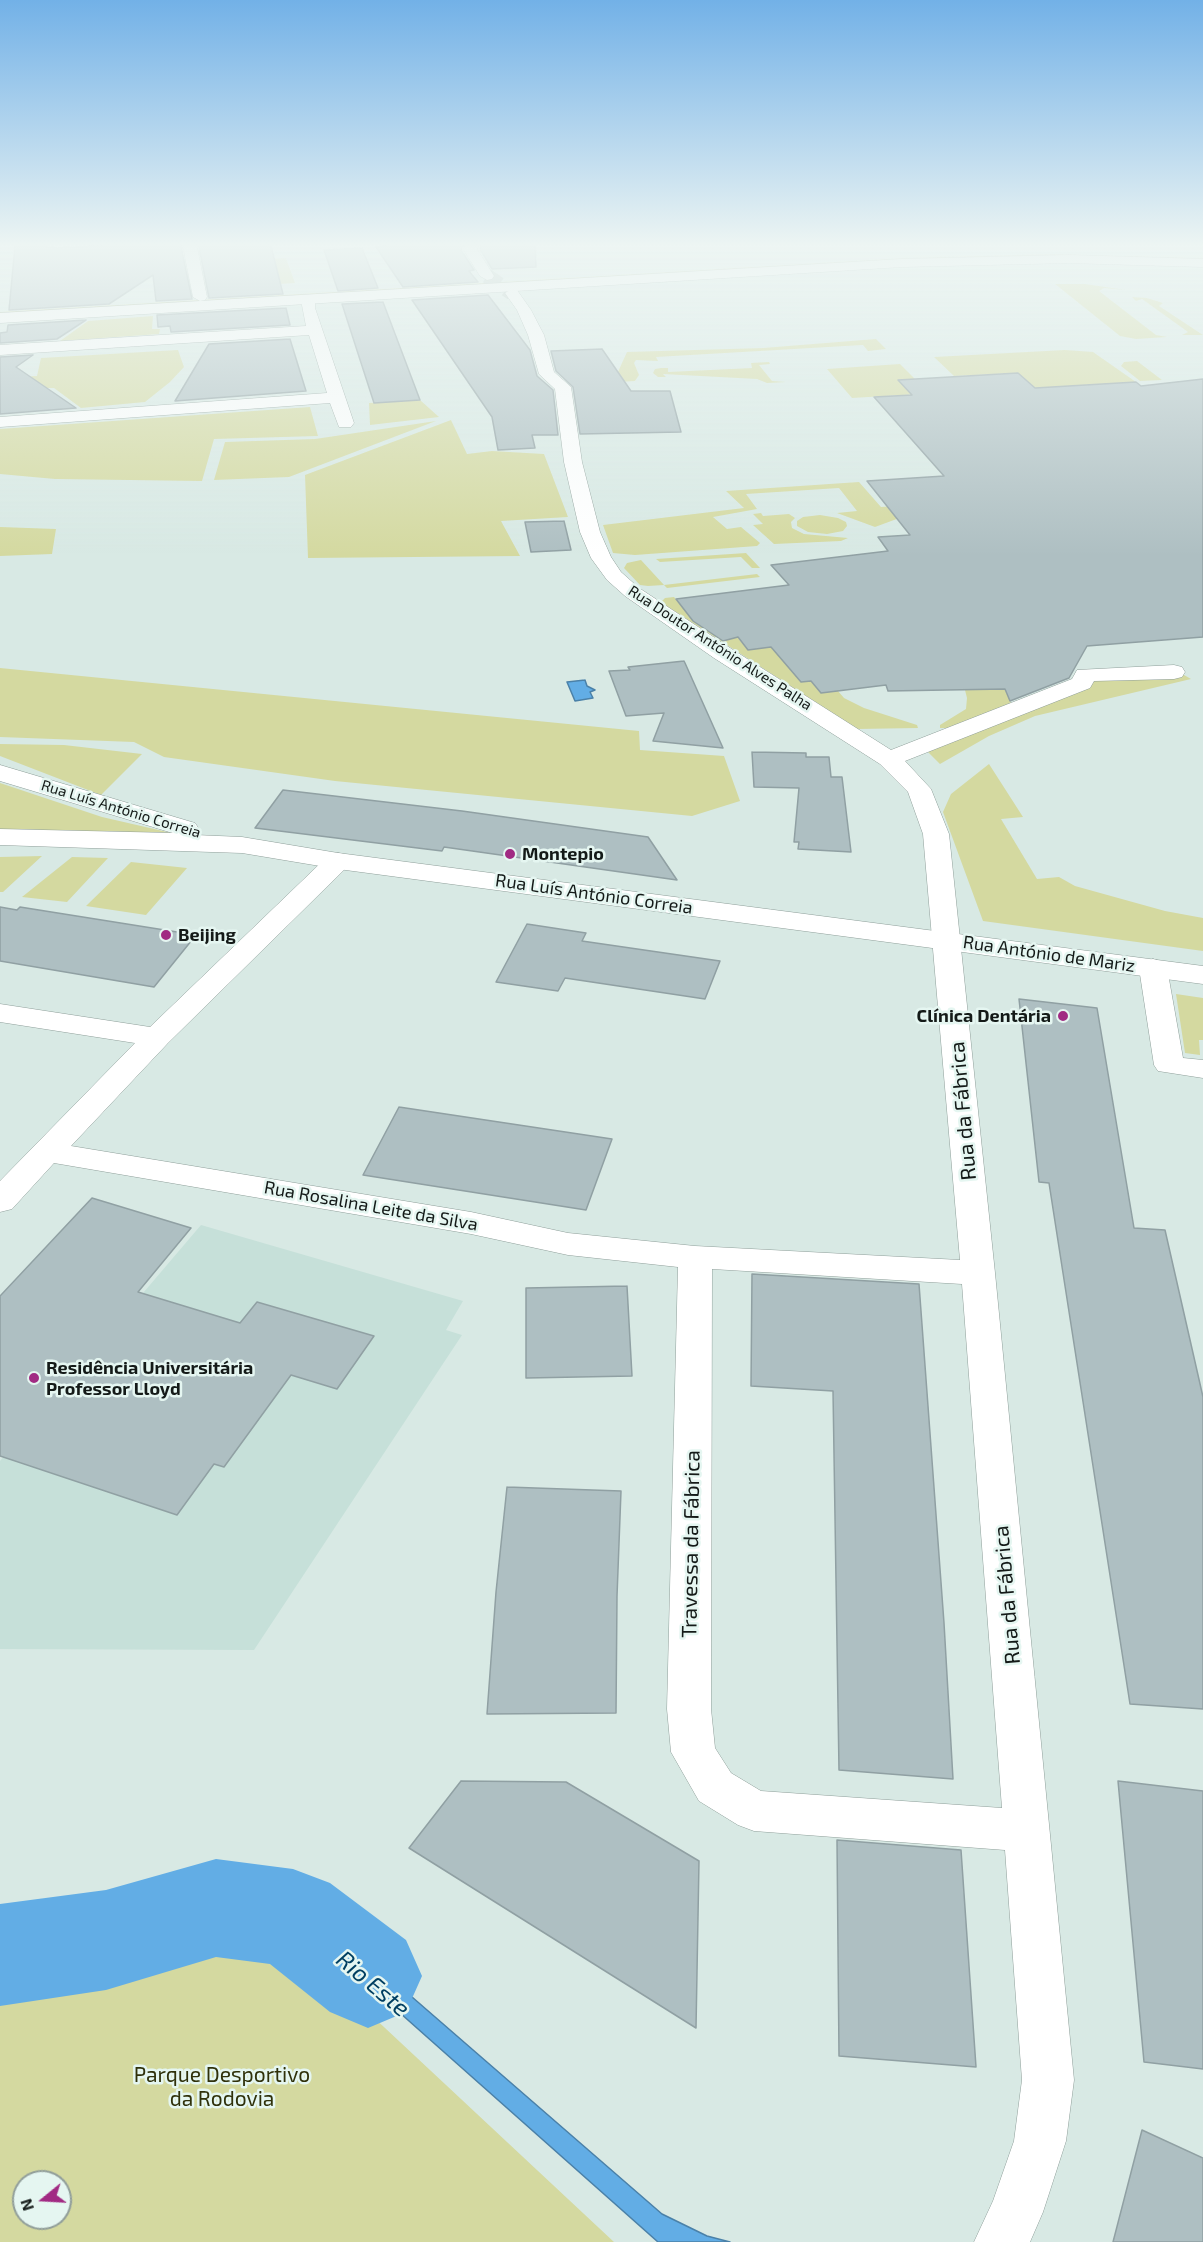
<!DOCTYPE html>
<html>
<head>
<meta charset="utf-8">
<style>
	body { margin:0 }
	#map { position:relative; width:1203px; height:2242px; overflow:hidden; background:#d8e9e4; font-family:"Exo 2",sans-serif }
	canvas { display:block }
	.north { position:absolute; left:12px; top:2170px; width:60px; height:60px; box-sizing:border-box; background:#e5f6f1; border:2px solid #919e9a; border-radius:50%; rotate:252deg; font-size:16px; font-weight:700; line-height:24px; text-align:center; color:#141a18 }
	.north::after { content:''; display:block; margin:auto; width:21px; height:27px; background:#a12a83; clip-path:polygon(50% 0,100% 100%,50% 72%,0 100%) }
</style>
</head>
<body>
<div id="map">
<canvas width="1203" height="2242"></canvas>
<div class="north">N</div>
</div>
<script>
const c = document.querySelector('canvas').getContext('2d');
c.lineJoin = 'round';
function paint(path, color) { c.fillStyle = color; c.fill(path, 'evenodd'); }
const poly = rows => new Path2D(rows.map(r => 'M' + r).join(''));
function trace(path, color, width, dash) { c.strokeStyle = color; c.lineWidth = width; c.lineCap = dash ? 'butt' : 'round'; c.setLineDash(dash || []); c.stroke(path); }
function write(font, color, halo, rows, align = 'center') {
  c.font = font + ' "Exo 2",sans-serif'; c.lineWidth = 5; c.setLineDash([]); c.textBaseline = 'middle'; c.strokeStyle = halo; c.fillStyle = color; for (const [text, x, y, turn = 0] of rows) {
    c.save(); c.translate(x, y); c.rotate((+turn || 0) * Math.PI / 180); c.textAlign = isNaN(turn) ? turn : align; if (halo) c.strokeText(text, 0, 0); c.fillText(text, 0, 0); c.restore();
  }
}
const built = poly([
	[201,1225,463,1301,446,1330,462,1335,254,1650,0,1649,0,1461]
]);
const green = poly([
	[1052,254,1203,258,1203,261,1055,257,0,316,0,312,902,258],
	[286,258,295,283,214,288,217,261],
	[1055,284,1085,284,1126,290,1104,288,1099,291,1156,335,1167,337,1136,339,1120,336],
	[1132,297,1147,298,1163,303,1159,306,1203,335,1182,335,1188,332,1142,299,1136,301],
	[153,316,152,329,160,329,159,334,60,341,88,321],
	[876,339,886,349,868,351,863,345,656,357,658,361,636,360,634,363,639,375,635,381,619,382,617,374,627,352,763,348],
	[178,350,184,367,170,382,145,402,81,408,54,388,41,388,0,378,37,376,41,358],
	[1065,350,1093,352,1136,382,1022,389,1029,383,1018,373,954,376,934,357],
	[1137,361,1162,380,1140,381,1121,366,1124,362],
	[769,362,770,364,759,365,772,381,786,382,767,383,757,379,663,374,666,377,658,377,653,373,655,369,661,368,668,368,668,372,752,368,751,363],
	[900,364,915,379,898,380,908,391,936,393,852,398,827,369],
	[420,400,439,417,370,425,369,403],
	[310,407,318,436,214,439,202,481,55,479,0,474,0,429],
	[451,420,467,454,492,451,544,454,568,517,501,521,520,556,308,558,305,475],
	[436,421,289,477,214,480,225,442,315,439],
	[859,482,881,507,940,503,875,527,837,513,857,511,839,488,746,494,757,509,713,517,727,529,741,527,760,543,757,546,635,555,613,553,603,525,744,508,726,491],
	[761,513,763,516,789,514,795,518,791,522,792,528,804,534,848,538,841,541,774,544,753,525,763,524,753,514],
	[820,515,838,518,846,522,847,526,843,531,827,534,808,532,797,526,797,521,803,517],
	[0,527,56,529,52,554,0,556],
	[746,553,760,568,752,568,741,557,660,562,656,559],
	[641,560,664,585,757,574,760,577,667,588,664,585,648,586,640,585,624,568,627,563],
	[674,597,683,608,717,613,748,650,771,647,801,682,811,681,838,691,844,698,864,708,917,725,918,728,857,729,665,605,662,601,665,598],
	[0,668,639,731,640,750,724,756,740,801,692,816,335,781,164,757,134,742,0,737],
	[1184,675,1191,679,1035,716,989,736,940,764,926,750,1097,680,1151,679],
	[1002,682,1013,708,964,728,940,728,940,725,966,709,967,698,965,690],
	[0,744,64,745,142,754,101,795,0,756],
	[989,764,1023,817,1001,819,1037,879,1059,877,1075,886,1165,911,1203,918,1203,951,983,921,943,812,951,794],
	[0,783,102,817,202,840,0,832],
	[42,856,3,892,0,892,0,857],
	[72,857,108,858,67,902,22,897],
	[131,862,187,868,146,915,86,906],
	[1176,994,1203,998,1203,1040,1199,1040,1200,1055,1185,1053],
	[219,1930,293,1942,614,2242,0,2242,0,1969],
	[24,2182,60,2182,60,2218,24,2218]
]);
const water = poly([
	[585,680,587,686,595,690,590,692,593,698,575,701,567,682,585,680],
	[212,1883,290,1893,351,1944,662,2214,707,2236,730,2242,658,2242,293,1918,216,1908,106,1940,0,1953,0,1922,212,1883]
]);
const river = poly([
	[216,1859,293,1869,330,1883,406,1940,422,1976,406,2012,368,2028,330,2012,270,1964,216,1957,106,1990,0,2006,0,1904,106,1890,216,1859]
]);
const building = poly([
	[120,242,180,242,192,299,156,301,153,275,109,304,9,310,15,246,48,244,47,247,57,248,120,245,120,242],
	[198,242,270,242,283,294,209,298,198,242],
	[428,242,464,242,461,250,474,270,469,271,478,282,403,287,376,247,428,242],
	[483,242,535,242,536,267,492,269,480,249,483,242],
	[362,248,378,288,338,291,324,250,362,248],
	[488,295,530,350,537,376,553,390,558,435,532,435,535,448,498,450,492,417,412,300,488,295],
	[383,302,420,400,374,403,342,304,383,302],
	[286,308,290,325,171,332,170,326,158,327,157,315,286,308],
	[86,320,57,339,0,343,0,333,7,332,8,325,86,320],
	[290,339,306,391,175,401,209,344,290,339],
	[602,349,631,391,670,391,681,432,580,434,573,387,556,371,551,351,602,349],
	[33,355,16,367,76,408,0,414,0,357,33,355],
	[1018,373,1035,388,1136,382,1141,386,1203,379,1203,637,1087,646,1069,678,1010,701,1005,689,888,691,886,685,821,693,811,681,801,682,771,647,748,650,738,637,723,641,693,621,676,599,789,585,771,565,888,551,878,537,910,535,867,481,944,476,874,397,912,395,898,380,1018,373],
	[564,521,571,550,531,552,525,522,564,521],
	[684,661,685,663,723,748,653,741,664,713,626,716,609,671,630,670,628,667,684,661],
	[752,752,806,753,806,757,829,757,831,777,842,777,851,852,798,849,799,842,794,842,799,788,754,787,752,752],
	[283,790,462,811,648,837,677,880,444,847,442,851,255,828,283,790],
	[0,907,17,910,20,907,196,935,154,987,0,961,0,907],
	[527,924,586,933,582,941,720,961,705,999,565,978,558,991,496,982,527,924],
	[1019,999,1097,1008,1134,1228,1165,1230,1203,1397,1203,1709,1130,1704,1049,1183,1039,1182,1019,999],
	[399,1107,612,1139,586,1210,363,1175,399,1107],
	[92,1198,191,1228,138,1292,240,1323,257,1302,374,1336,337,1389,291,1375,224,1467,214,1464,177,1515,0,1456,0,1296,92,1198],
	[752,1274,919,1284,944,1623,953,1779,839,1770,833,1391,751,1386,752,1274],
	[627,1286,632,1376,526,1378,526,1288,627,1286],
	[507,1487,621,1491,617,1596,616,1713,487,1714,496,1592,507,1487],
	[461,1781,566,1782,699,1861,696,2028,409,1848,461,1781],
	[1118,1781,1203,1791,1203,2069,1144,2062,1118,1781],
	[837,1840,961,1850,976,2067,839,2056,837,1840],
	[1142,2130,1203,2158,1203,2242,1113,2242,1142,2130]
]);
const streetTunnel = poly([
	[487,276,512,293]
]);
const street = poly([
	[182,242,196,242,207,297,205,300,200,301,193,297,182,242],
	[467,242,481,242,477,249,494,276,492,279,487,280,480,276,463,249,467,242],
	[512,289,517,290,531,310,544,335,554,372,571,387,582,462,600,532,611,557,621,572,639,588,730,648,891,750,1072,679,1077,670,1174,665,1182,667,1185,672,1182,677,1174,679,1094,681,1090,688,905,761,931,789,949,834,995,1273,1074,2080,1066,2141,1043,2212,1030,2242,974,2242,993,2201,1014,2141,1022,2080,1005,1850,754,1831,738,1825,699,1801,671,1752,667,1709,678,1267,568,1255,471,1234,54,1163,12,1209,0,1212,0,1181,135,1043,0,1022,0,1004,150,1027,329,855,338,853,347,855,351,861,347,867,168,1043,71,1146,471,1212,568,1233,695,1246,960,1260,923,834,908,792,880,764,714,658,625,596,607,580,591,558,580,532,564,462,555,389,539,374,528,335,517,310,505,293,512,289],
	[712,1269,962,1284,1002,1808,761,1791,731,1773,715,1748,711,1709,712,1269],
	[308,296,315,300,315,308,354,423,351,427,339,427,330,403,0,427,0,417,327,393,309,335,0,355,0,345,306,326,301,300,308,296],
	[1153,959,1163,962,1167,968,1183,1058,1203,1060,1203,1078,1158,1071,1154,1065,1139,968,1143,962,1153,959]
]);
const secondary = poly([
	[1069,255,1203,259,1203,267,1069,263,902,267,0,323,0,313,902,259,1069,255],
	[0,765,195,823,199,829,195,835,242,837,338,853,1203,966,1203,984,338,869,242,853,0,845,0,829,173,833,0,781,0,765]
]);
const markers = [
	[510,854,6,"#a12a83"],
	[166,935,6,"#a12a83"],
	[1063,1016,6,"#a12a83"],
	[34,1378,6,"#a12a83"]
];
const farStreetnames = [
	["Rua Doutor António Alves Palha",720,648,33],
	["Rua Luís António Correia",121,809,17]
];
const poiNames = [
	["Montepio",522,854],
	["Beijing",178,935],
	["Clínica Dentária",1051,1016,"right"],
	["Residência Universitária",46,1368],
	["Professor Lloyd",46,1389]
];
const streetNames = [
	["Rua Luís António Correia",594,894,8],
	["Rua António de Mariz",1049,954,8],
	["Rua Rosalina Leite da Silva",371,1206,10]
];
const nearStreetnames = [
	["Rua da Fábrica",963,1111,-95],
	["Travessa da Fábrica",691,1544,-89],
	["Rua da Fábrica",1007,1595,-95]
];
const nearParknames = [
	["Parque Desportivo",222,2075],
	["da Rodovia",222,2099]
];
const nearWaternames = [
	["Rio Este",373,1984,40]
];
paint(built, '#c6e0d9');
paint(green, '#d4d9a0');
paint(water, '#62ade5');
trace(water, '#4b81a8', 1.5);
paint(river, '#62ade5');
paint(building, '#aebfc2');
trace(building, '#90a0a3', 1.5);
trace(streetTunnel, '#b1c0bb', 15, [15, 8]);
trace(street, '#8f9f9a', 1);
trace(secondary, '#8f9f9a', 1);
paint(street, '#fff');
paint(secondary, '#fff');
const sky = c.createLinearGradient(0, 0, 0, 556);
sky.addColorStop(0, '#72b1e7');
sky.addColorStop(0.44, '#edf5f3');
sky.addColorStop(1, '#edf5f300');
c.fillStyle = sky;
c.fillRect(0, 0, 1203, 556);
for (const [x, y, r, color] of markers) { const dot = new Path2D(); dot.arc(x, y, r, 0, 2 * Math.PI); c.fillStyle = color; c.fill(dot); trace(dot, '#e5f6f1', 2); }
write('15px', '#141a18', '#e5f6f1', farStreetnames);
write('bold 18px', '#141a18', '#e5f6f1', poiNames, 'left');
write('18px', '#141a18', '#e5f6f1', streetNames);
write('21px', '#141a18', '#e5f6f1', nearStreetnames);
write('21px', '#2f310a', '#e5f6f1', nearParknames);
write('italic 24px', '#003f62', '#e5f6f1', nearWaternames);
</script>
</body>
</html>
